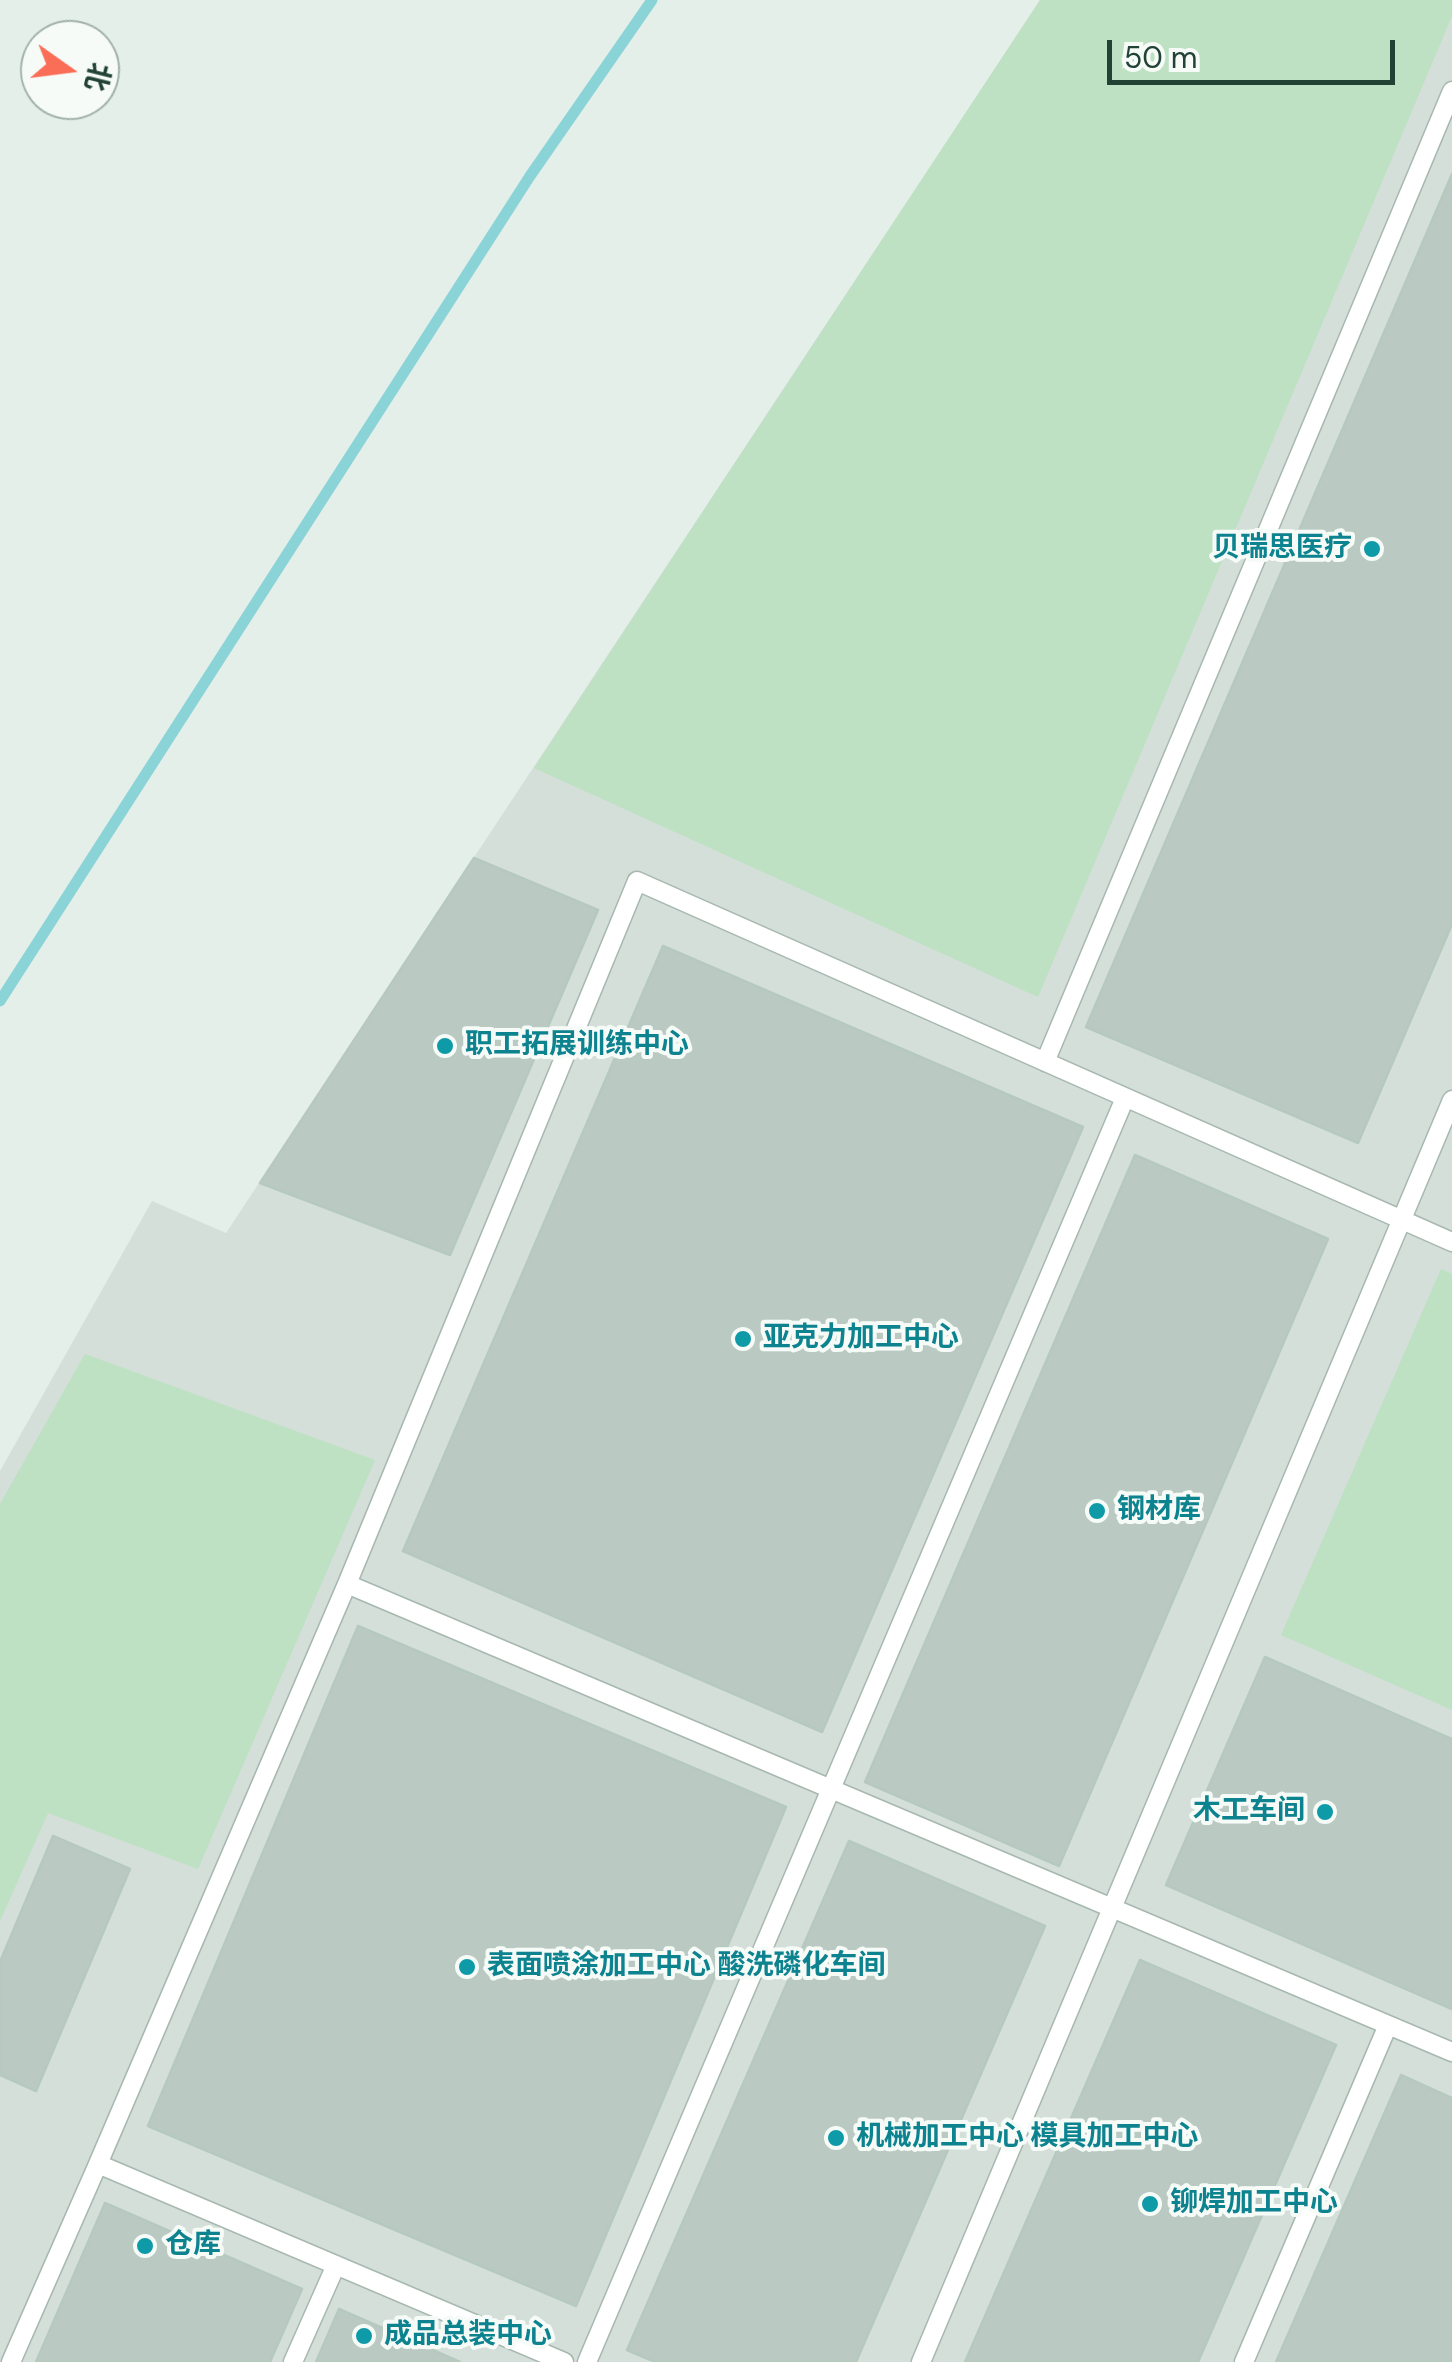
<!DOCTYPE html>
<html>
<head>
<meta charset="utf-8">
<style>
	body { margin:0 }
	#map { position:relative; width:1452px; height:2362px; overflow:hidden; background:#e5efe9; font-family:"DM Sans","Noto Sans SC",sans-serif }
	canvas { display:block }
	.north { position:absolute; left:20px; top:20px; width:100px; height:100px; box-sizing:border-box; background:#f6fbf8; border:2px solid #a1b1aa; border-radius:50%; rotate:104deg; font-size:28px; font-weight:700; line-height:40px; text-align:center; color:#224236 }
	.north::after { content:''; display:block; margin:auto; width:35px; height:45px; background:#fa6e57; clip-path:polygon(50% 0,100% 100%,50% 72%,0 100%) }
	.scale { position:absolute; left:1107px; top:40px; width:288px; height:45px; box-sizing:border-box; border:5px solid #224236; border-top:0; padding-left:12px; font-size:30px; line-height:35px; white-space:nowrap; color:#224236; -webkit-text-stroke:8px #f6fbf8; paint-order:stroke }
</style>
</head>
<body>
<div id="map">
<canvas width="1452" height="2362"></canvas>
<div class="north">北</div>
<div class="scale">50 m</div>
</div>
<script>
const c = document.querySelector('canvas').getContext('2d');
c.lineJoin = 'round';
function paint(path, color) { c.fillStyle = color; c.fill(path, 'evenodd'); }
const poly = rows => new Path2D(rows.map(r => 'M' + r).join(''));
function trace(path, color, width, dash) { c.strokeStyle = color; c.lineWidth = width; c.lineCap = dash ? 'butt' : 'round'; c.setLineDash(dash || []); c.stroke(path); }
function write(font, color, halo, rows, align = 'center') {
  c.font = font + ' "DM Sans","Noto Sans SC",sans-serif'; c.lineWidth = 8; c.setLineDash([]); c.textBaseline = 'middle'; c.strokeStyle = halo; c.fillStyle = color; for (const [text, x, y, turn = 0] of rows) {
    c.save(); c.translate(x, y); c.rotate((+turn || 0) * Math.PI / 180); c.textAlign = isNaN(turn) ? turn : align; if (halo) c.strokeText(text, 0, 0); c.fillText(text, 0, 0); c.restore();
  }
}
const built = poly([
	[1040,0,1452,0,1452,2362,0,2362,0,1471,152,1201,226,1233]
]);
const green = poly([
	[1040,0,1452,0,1452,16,1038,997,534,768],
	[1441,1269,1452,1274,1452,1710,1281,1635],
	[85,1354,375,1460,198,1869,48,1813,0,1921,0,1504]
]);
const stream = poly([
	[0,1001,530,176,652,0]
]);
const building = poly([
	[1452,174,1452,924,1358,1143,1086,1027,1452,174],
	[474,858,598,910,450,1255,260,1183,474,858],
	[663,946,1083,1127,822,1732,403,1551,663,946],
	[1135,1155,1328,1239,1059,1866,865,1782,1135,1155],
	[358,1626,786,1807,576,2306,148,2126,358,1626],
	[1265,1657,1452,1739,1452,2009,1166,1885,1265,1657],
	[53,1836,130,1869,36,2091,0,2075,0,1962,53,1836],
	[849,1841,1045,1926,856,2362,655,2362,627,2350,849,1841],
	[1140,1960,1336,2045,1198,2362,965,2362,1140,1960],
	[1401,2075,1452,2098,1452,2362,1276,2362,1401,2075],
	[105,2203,302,2289,270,2362,36,2362,105,2203],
	[339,2309,460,2362,316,2362,339,2309]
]);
const lane = poly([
	[1045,1062,1452,91],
	[347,1584,1452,2052],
	[11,2362,98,2164],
	[293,2362,336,2265],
	[564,2362,98,2164,347,1584,637,881,1452,1242],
	[587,2362,1125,1098],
	[921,2362,1452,1100],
	[1244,2362,1388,2025]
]);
const markers = [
	[1372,549,10,"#0f9aa8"],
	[445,1046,10,"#0f9aa8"],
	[743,1339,10,"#0f9aa8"],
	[1097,1511,10,"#0f9aa8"],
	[1325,1812,10,"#0f9aa8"],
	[467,1967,10,"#0f9aa8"],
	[836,2138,10,"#0f9aa8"],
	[1150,2204,10,"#0f9aa8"],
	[145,2246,10,"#0f9aa8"],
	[364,2336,10,"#0f9aa8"]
];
const cultureNames = [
	["贝瑞思医疗",1352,549,"right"],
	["职工拓展训练中心",465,1046],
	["亚克力加工中心",763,1339],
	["钢材库",1117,1511],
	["木工车间",1305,1812,"right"],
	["表面喷涂加工中心 酸洗磷化车间",487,1967],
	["机械加工中心 模具加工中心",856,2138],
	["铆焊加工中心",1170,2204],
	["仓库",165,2246],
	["成品总装中心",384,2336]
];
paint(built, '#d3dfd8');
paint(green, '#bde1c2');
trace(stream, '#8ad3d7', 11);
paint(building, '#bacac2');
trace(building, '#b6c9bf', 2.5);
trace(lane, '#a7b8b0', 21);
trace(lane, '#fff', 18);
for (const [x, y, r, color] of markers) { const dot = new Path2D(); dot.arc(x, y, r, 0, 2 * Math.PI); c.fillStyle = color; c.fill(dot); trace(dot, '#f6fbf8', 4); }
write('bold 28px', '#0d838f', '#f6fbf8', cultureNames, 'left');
</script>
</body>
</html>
